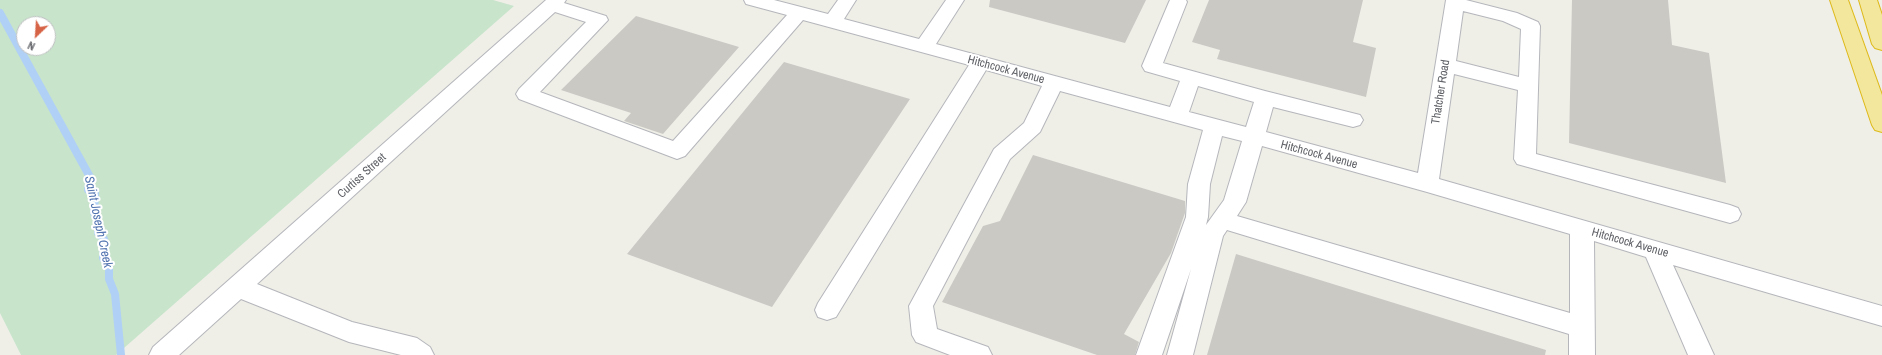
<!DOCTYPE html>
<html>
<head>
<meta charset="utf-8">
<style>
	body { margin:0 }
	#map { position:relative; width:1882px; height:355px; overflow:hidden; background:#efefe8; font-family:"Archivo Narrow",sans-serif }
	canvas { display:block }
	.north { position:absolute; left:16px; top:16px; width:40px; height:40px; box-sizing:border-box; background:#fff; border:1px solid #bfc0c2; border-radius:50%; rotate:205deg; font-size:11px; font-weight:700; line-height:16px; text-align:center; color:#5f6166 }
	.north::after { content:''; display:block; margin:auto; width:14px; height:18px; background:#d76346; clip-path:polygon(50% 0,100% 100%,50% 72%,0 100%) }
</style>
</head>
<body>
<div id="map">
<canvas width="1882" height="355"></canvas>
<div class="north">N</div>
</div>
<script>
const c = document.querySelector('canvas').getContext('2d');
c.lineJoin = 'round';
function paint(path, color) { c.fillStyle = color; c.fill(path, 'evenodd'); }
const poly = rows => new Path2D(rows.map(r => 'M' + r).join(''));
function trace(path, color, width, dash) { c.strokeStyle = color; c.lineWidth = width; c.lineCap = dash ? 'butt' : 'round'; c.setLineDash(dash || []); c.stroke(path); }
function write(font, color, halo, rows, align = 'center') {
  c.font = font + ' "Archivo Narrow",sans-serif'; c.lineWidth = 4; c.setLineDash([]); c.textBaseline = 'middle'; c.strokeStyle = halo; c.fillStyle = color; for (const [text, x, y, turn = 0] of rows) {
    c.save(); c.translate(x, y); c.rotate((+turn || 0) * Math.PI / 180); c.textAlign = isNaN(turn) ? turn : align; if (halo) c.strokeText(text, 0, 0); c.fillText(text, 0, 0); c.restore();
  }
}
const green = poly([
	[0,0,493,0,514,6,116,355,21,355,0,313],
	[24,24,48,24,48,48,24,48]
]);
const stream = poly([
	[0,13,90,177,88,190,95,193,94,213,98,222,98,233,104,239,103,258,109,267,109,279,115,294,121,355]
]);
const building = poly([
	[990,0,1146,0,1125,43,989,7],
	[1209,0,1363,0,1353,42,1376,48,1366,97,1217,59,1220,50,1192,42],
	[1572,0,1668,0,1672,45,1709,53,1726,183,1569,143],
	[636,16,739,47,663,134,624,121,631,113,561,90],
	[784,62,910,99,772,307,627,254],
	[1033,155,1185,201,1185,213,1171,253,1124,334,1139,342,1135,355,1097,355,942,302,983,226,1000,221],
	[1236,254,1546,350,1545,355,1207,355]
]);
const minor = poly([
	[546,0,566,0,564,3,606,16,608,20,540,92,673,141,787,15,746,4,744,0,774,0,828,14,838,0,856,0,844,19,919,39,946,0,964,0,936,44,1170,107,1180,81,1145,71,1142,66,1169,2,1170,0,1186,0,1187,2,1163,63,1265,91,1360,115,1363,120,1360,125,1353,127,1273,107,1266,132,1418,173,1446,0,1466,0,1517,13,1538,22,1540,26,1536,154,1730,205,1738,208,1741,214,1738,220,1730,223,1517,164,1514,159,1518,90,1454,74,1439,179,1882,306,1882,326,1673,265,1714,355,1688,355,1646,257,1594,241,1595,355,1569,355,1569,334,1227,230,1223,236,1193,355,1167,355,1191,269,1162,355,1136,355,1186,217,1188,184,1203,130,1060,91,1040,132,1010,159,933,306,937,329,988,347,992,355,950,355,916,342,912,335,909,306,994,149,1024,123,1042,86,986,70,836,317,827,320,818,317,815,310,818,303,969,65,803,20,685,156,677,159,519,99,516,94,519,89,586,22,555,12,257,284,352,322,417,338,430,347,434,355,401,355,349,342,241,299,179,355,149,355,153,347,546,0],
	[1463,11,1503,21,1521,29,1519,77,1456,61,1463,11],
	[1198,86,1254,102,1246,127,1189,112,1198,86],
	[1222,136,1242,141,1224,200,1206,225,1208,217,1210,184,1222,136],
	[1262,146,1427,192,1570,234,1570,313,1237,216,1246,202,1262,146]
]);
const highway = poly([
	[1830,0,1848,0,1882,95,1882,132,1875,130,1872,125,1830,0],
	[1859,0,1877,0,1882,15,1882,50,1875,48,1872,44,1859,0]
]);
const streetNames = [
	["Hitchcock Avenue",1006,70,15],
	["Thatcher Road",1441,92,-81],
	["Hitchcock Avenue",1319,155,15],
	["Curtiss Street",362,176,-42],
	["Hitchcock Avenue",1630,243,16]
];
const waterNames = [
	["Saint Joseph Creek",98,222,78]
];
paint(green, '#c8e4cb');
trace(stream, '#b1d0f6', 8);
paint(building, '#cbc9c4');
trace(minor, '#b5b6bb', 2);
trace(highway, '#deb919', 2);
paint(minor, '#fff');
paint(highway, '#f2e79c');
write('12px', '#5f6166', '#fff', streetNames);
write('italic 13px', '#5274b0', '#fff', waterNames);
</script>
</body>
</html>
